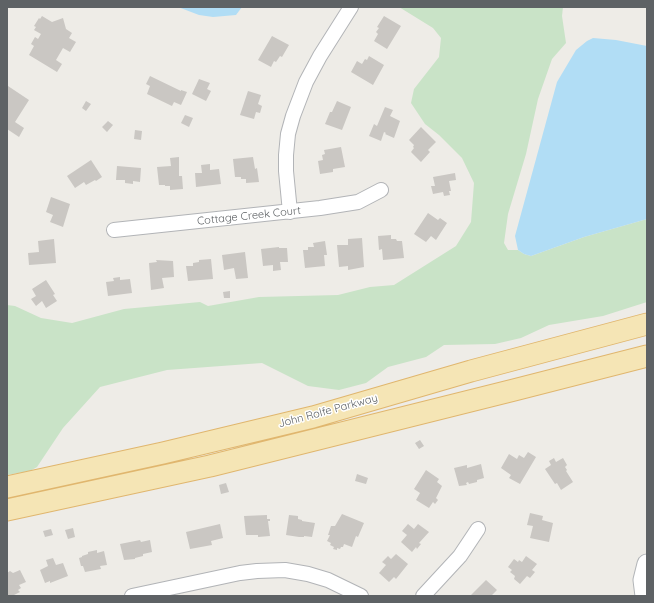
<!DOCTYPE html>
<html>
<head>
<meta charset="utf-8">
<style>
	body { margin:0 }
	#map { position:relative; width:654px; height:603px; overflow:hidden; background:#eeece7; font-family:Quicksand,sans-serif }
	canvas { display:block }
	.frame { position:absolute; inset:0; border:8px solid #5e6265; pointer-events:none }
</style>
</head>
<body>
<div id="map">
<canvas width="654" height="603"></canvas>
<div class="frame"></div>
</div>
<script>
const c = document.querySelector('canvas').getContext('2d');
c.lineJoin = 'round';
function paint(path, color) { c.fillStyle = color; c.fill(path, 'evenodd'); }
const poly = rows => new Path2D(rows.map(r => 'M' + r).join(''));
function trace(path, color, width, dash) { c.strokeStyle = color; c.lineWidth = width; c.lineCap = dash ? 'butt' : 'round'; c.setLineDash(dash || []); c.stroke(path); }
function write(font, color, halo, rows, align = 'center') {
  c.font = font + ' Quicksand,sans-serif'; c.lineWidth = 3; c.setLineDash([]); c.textBaseline = 'middle'; c.strokeStyle = halo; c.fillStyle = color; for (const [text, x, y, turn = 0] of rows) {
    c.save(); c.translate(x, y); c.rotate((+turn || 0) * Math.PI / 180); c.textAlign = isNaN(turn) ? turn : align; if (halo) c.strokeText(text, 0, 0); c.fillText(text, 0, 0); c.restore();
  }
}
const green = poly([
	[399,7,563,7,562,16,566,43,552,59,538,99,526,154,508,214,504,243,508,250,518,250,524,254,531,256,584,237,647,219,647,302,603,316,549,325,521,338,495,344,444,345,426,357,388,367,366,383,339,390,308,386,262,363,167,370,100,387,63,428,37,467,30,471,7,475,7,305,15,306,41,318,72,323,124,309,200,302,208,306,259,297,338,295,370,287,394,285,456,246,471,222,474,183,462,158,439,135,425,124,411,103,414,89,439,57,441,38,433,28]
]);
const water = poly([
	[178,7,242,7,236,15,213,17,199,15],
	[593,38,616,40,647,46,647,219,584,237,531,256,524,254,518,250,515,236,557,82,576,50,587,41]
]);
const building = poly([
	[42,16,52,22,63,18,66,29,72,33,69,38,76,42,70,52,63,48,56,60,62,64,57,72,29,55,34,46,31,44,35,37,38,39,41,34,34,30,36,27,34,26,39,18,40,19],
	[384,16,401,26,387,49,374,41,378,34,376,32,379,28,377,27],
	[272,36,289,45,282,57,280,56,276,62,274,61,271,67,258,60],
	[369,56,384,65,373,85,351,72,357,61,362,64,365,59,367,60],
	[150,76,181,91,181,90,187,92,181,105,174,102,172,106,147,94,150,86,146,84],
	[199,79,210,83,207,89,211,91,206,101,192,94],
	[8,86,29,100,15,122,24,128,19,137,7,129],
	[248,91,261,95,258,104,262,106,260,113,256,112,254,119,240,115],
	[86,101,91,104,86,111,82,108],
	[337,101,351,107,342,130,325,124,330,112,332,112],
	[385,107,393,110,390,116,400,121,394,138,385,134,386,133,384,132,381,141,369,136,374,124,377,126],
	[185,115,193,118,189,127,181,123],
	[108,121,113,125,107,132,102,127],
	[421,127,436,142,428,150,430,152,421,162,411,152,414,148,413,147,414,145,409,140],
	[135,130,142,131,141,140,134,139],
	[341,147,345,167,333,169,333,172,320,174,318,161,323,160,322,155,325,154,324,150],
	[179,157,179,176,182,176,183,189,170,190,170,186,165,186,165,185,159,185,157,167,171,166,170,158],
	[253,157,255,169,257,168,259,182,246,183,246,179,241,179,241,177,235,177,233,159],
	[91,160,102,177,96,181,95,180,86,185,84,182,75,188,67,176],
	[210,164,210,170,219,169,221,184,196,187,195,173,202,173,201,165],
	[117,166,141,168,140,182,133,181,133,184,125,183,125,180,116,180],
	[455,173,456,180,449,181,451,191,449,191,450,195,444,196,443,192,433,194,431,186,435,186,433,177],
	[51,197,70,204,63,227,50,222,53,215,46,212],
	[428,213,438,220,440,218,447,223,436,240,431,236,426,242,414,234],
	[391,235,391,239,396,239,397,241,402,241,404,258,383,260,382,249,379,250,378,236],
	[362,238,364,267,348,270,348,266,339,267,337,245,348,245,348,239],
	[54,239,56,263,29,265,28,253,39,252,38,241],
	[325,241,327,255,324,255,325,266,305,268,303,250,308,250,308,247,314,247,313,243],
	[279,247,279,248,287,248,288,262,280,262,281,270,273,271,273,265,263,266,261,249],
	[245,252,248,278,236,279,234,268,224,270,222,255],
	[211,259,213,279,188,281,186,266,193,266,193,263,199,262,199,260],
	[156,260,173,261,174,277,162,278,164,288,151,290,149,263,157,262],
	[120,277,120,280,130,279,132,293,108,296,106,282,114,281,113,278],
	[46,280,55,294,53,295,57,301,46,308,42,301,36,306,31,299,36,296,32,289],
	[230,291,230,298,224,298,223,292],
	[420,440,424,446,419,449,415,443],
	[528,452,536,457,520,484,509,478,511,475,501,468,509,454,517,459,519,455,524,458],
	[554,458,556,462,563,458,567,465,565,467,567,470,566,471,573,482,561,490,557,483,555,484,545,469,551,465,549,461],
	[481,464,484,478,477,480,477,482,469,484,468,482,466,483,467,485,459,486,454,468,467,465,467,468],
	[426,470,439,479,437,482,442,486,436,498,438,500,435,504,433,502,429,508,416,500,420,493,414,489],
	[357,474,368,478,366,484,355,481],
	[226,483,229,492,221,494,219,485],
	[530,513,543,516,542,520,553,523,549,542,530,538,533,526,527,525],
	[342,514,364,523,358,537,356,536,352,547,344,544,343,547,341,547,340,549,337,548,337,550,333,549,334,547,330,545,331,543,327,541,330,535,328,535,331,526,335,526],
	[267,515,267,519,270,519,270,521,268,521,270,536,258,537,258,535,246,535,244,516],
	[289,515,298,516,298,519,302,520,302,521,315,523,312,537,304,536,304,537,299,537,286,535],
	[220,524,223,538,211,541,212,545,190,549,186,532],
	[408,524,414,529,418,524,429,532,419,543,421,544,417,549,416,547,412,552,401,542,407,535,402,531],
	[73,528,75,537,68,539,65,530],
	[51,529,53,535,45,537,43,531],
	[140,540,141,542,150,540,152,552,143,554,143,556,135,558,135,559,124,560,120,544],
	[97,550,97,553,104,551,107,565,100,566,101,569,85,572,83,566,81,566,79,558,82,557,82,556,88,554,88,552],
	[396,554,408,564,396,579,394,577,389,582,379,573,386,565,382,562,388,556,391,559],
	[526,556,537,564,532,570,535,572,530,578,527,576,520,584,514,579,515,576,510,572,512,570,508,567,514,559,518,562,519,560,522,562],
	[53,558,56,565,63,563,68,576,50,583,50,581,45,583,40,570,48,566,46,560],
	[20,570,26,582,19,585,21,588,18,590,20,592,12,596,9,595,7,596,7,573,10,571,13,573],
	[486,580,497,590,491,596,470,596]
]);
const minor = poly([
	[290,212,286,171,286,155,288,134,293,116,306,82,320,56,351,7],
	[114,230,320,208,358,202,381,190],
	[132,596,240,573,257,571,285,570,308,574,328,580,361,596],
	[423,596,460,556,478,529]
]);
const secondary = poly([
	[645,596,643,580,647,564]
]);
const primary = poly([
	[7,487,163,453,313,417,471,371,647,324],
	[7,510,210,466,514,390,647,356]
]);
const streetNames = [
	["Cottage Creek Court",249,216,-6],
	["John Rolfe Parkway",328,411,-15]
];
paint(green, '#c9e3c7');
paint(water, '#b1ddf5');
paint(building, '#cac7c3');
trace(minor, '#b2b4b7', 16);
trace(secondary, '#b1b4b7', 21);
trace(primary, '#e0b66e', 23);
trace(minor, '#fff', 14);
trace(secondary, '#fff', 19);
trace(primary, '#f5e5b5', 21);
write('11px', '#5e6265', '#fff', streetNames);
</script>
</body>
</html>
